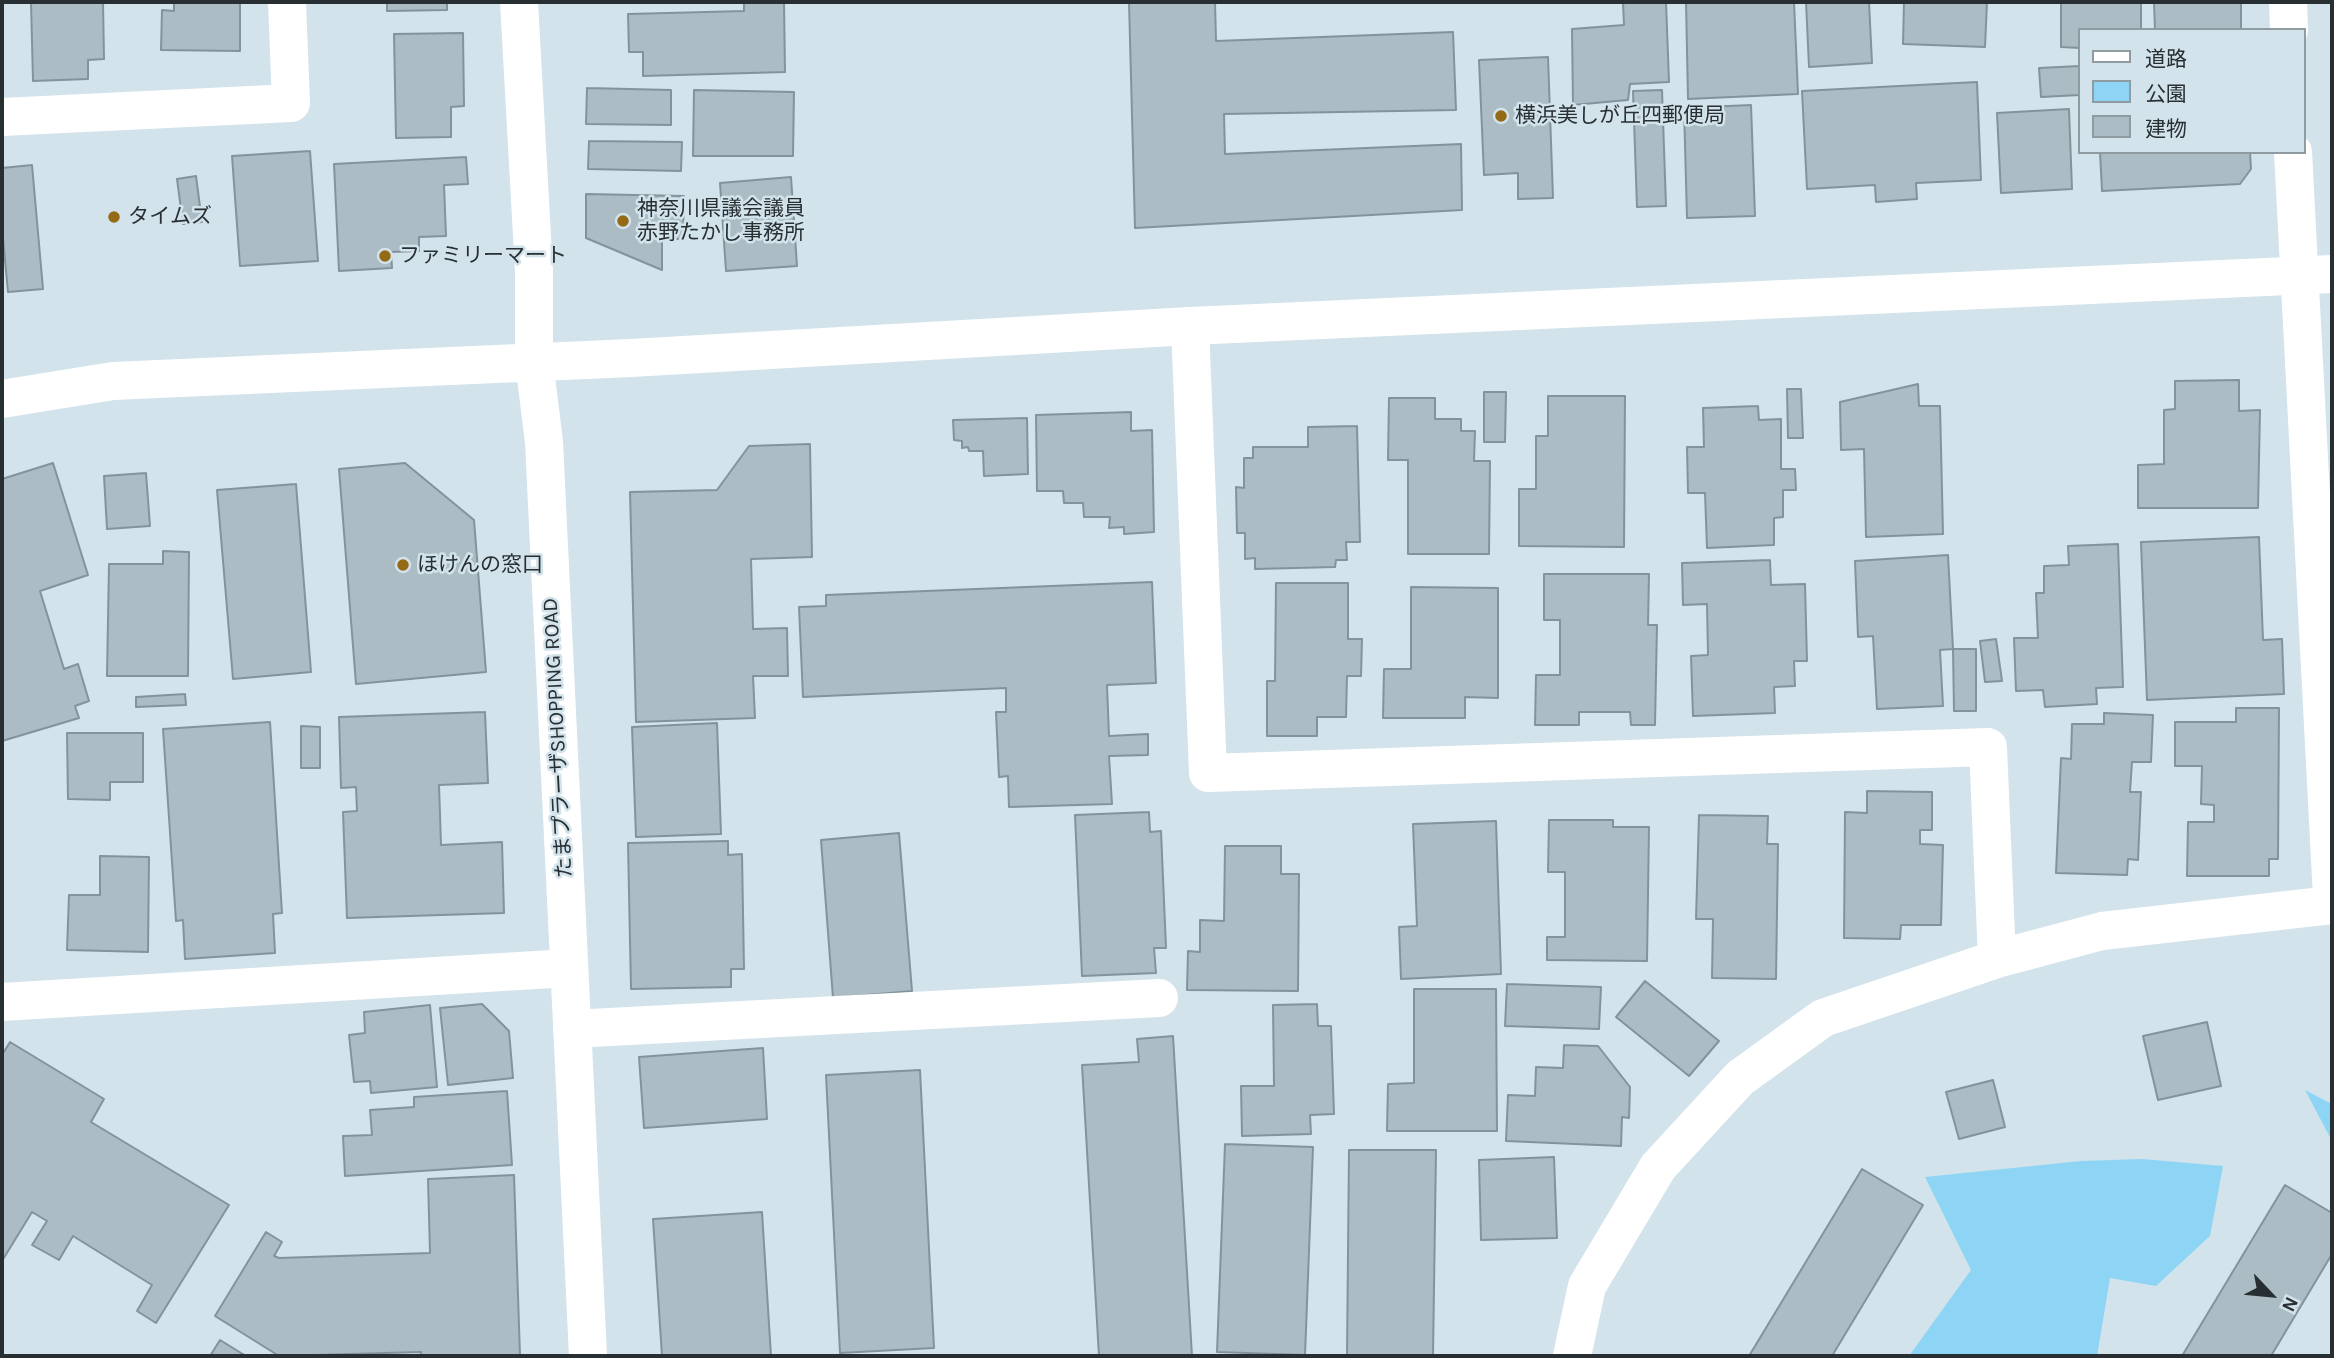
<!DOCTYPE html>
<html>
<head>
<meta charset="utf-8">
<style>
	body { margin:0 }
	#map { position:relative; width:2334px; height:1358px; overflow:hidden; background:#d2e3eb; font-family:Karla,"Noto Sans JP",sans-serif }
	canvas { display:block }
	.frame { position:absolute; inset:0; border:4px solid #282f32; pointer-events:none }
	.legend { position:absolute; left:2078px; top:28px; width:228px; height:126px; box-sizing:border-box; background:#d2e3eb; border:2px solid #8e9ba1; margin:0; padding:9px 12px; list-style:none; font-size:21px; color:#282f32 }
	.legend li { display:flex; align-items:center; gap:14px; height:35px }
	.legend b { width:35px; border:2px solid #8e9ba1 }
	.north { position:absolute; left:2236px; top:1260px; width:70px; height:70px; -webkit-text-stroke:5px #d2e3eb; paint-order:stroke; rotate:116deg; font-size:19px; font-weight:700; line-height:28px; text-align:center; color:#282f32 }
	.north::after { content:''; display:block; margin:auto; width:24px; height:32px; background:#282f32; clip-path:polygon(50% 0,100% 100%,50% 72%,0 100%) }
</style>
</head>
<body>
<div id="map">
<canvas width="2334" height="1358"></canvas>
<div class="frame"></div>
<ul class="legend">
<li><b style="height:9px;background:#fff"></b>道路</li>
<li><b style="height:19px;background:#8ed5f5"></b>公園</li>
<li><b style="height:19px;background:#abbcc4"></b>建物</li>
</ul>
<div class="north">N</div>
</div>
<script>
const c = document.querySelector('canvas').getContext('2d');
c.lineJoin = 'round';
function paint(path, color) { c.fillStyle = color; c.fill(path, 'evenodd'); }
const poly = rows => new Path2D(rows.map(r => 'M' + r).join(''));
function trace(path, color, width, dash) { c.strokeStyle = color; c.lineWidth = width; c.lineCap = dash ? 'butt' : 'round'; c.setLineDash(dash || []); c.stroke(path); }
function write(font, color, halo, rows, align = 'center') {
  c.font = font + ' Karla,"Noto Sans JP",sans-serif'; c.lineWidth = 5; c.setLineDash([]); c.textBaseline = 'middle'; c.strokeStyle = halo; c.fillStyle = color; for (const [text, x, y, turn = 0] of rows) {
    c.save(); c.translate(x, y); c.rotate((+turn || 0) * Math.PI / 180); c.textAlign = isNaN(turn) ? turn : align; if (halo) c.strokeText(text, 0, 0); c.fillText(text, 0, 0); c.restore();
  }
}
const green = poly([
	[2305,1090,2332,1104,2332,1141],
	[2142,1159,2223,1166,2210,1236,2156,1286,2110,1278,2097,1356,1909,1356,1971,1270,1925,1177,2081,1161]
]);
const building = poly([
	[31,2,103,2,104,59,88,60,88,79,33,81,31,2],
	[174,2,240,2,240,51,161,50,162,10,174,11,174,2],
	[387,2,447,2,447,10,387,11,387,2],
	[744,2,784,2,785,72,643,76,643,52,629,52,628,14,744,11,744,2],
	[1129,2,1215,2,1216,41,1453,32,1456,110,1224,114,1225,154,1461,144,1462,210,1135,228,1129,2],
	[1623,2,1666,2,1669,82,1630,84,1628,100,1573,105,1572,29,1624,25,1623,2],
	[1686,2,1794,2,1798,94,1688,99,1686,2],
	[1806,2,1869,2,1872,63,1809,67,1806,2],
	[1904,2,1987,2,1985,47,1903,44,1904,2],
	[2061,2,2141,2,2141,30,2080,30,2080,48,2061,47,2061,2],
	[2154,2,2241,2,2241,30,2155,30,2154,2],
	[463,33,464,106,451,107,451,137,396,138,394,34,463,33],
	[1548,57,1553,198,1518,199,1518,173,1484,175,1479,60,1548,57],
	[2080,66,2080,95,2041,97,2039,68,2080,66],
	[1977,82,1981,180,1916,183,1917,199,1876,202,1875,185,1807,189,1802,91,1977,82],
	[587,88,671,90,671,125,586,124,587,88],
	[694,90,794,92,793,156,693,156,694,90],
	[1662,90,1666,206,1637,207,1633,91,1662,90],
	[1751,105,1755,216,1687,218,1684,108,1751,105],
	[2069,109,2072,189,2001,193,1997,113,2069,109],
	[589,141,682,142,681,171,588,169,589,141],
	[310,151,318,261,240,266,232,156,310,151],
	[2100,152,2250,152,2251,169,2240,184,2102,191,2100,152],
	[466,157,468,184,444,185,446,236,419,237,419,251,391,252,392,268,339,271,334,164,466,157],
	[32,165,43,289,8,292,2,228,2,168,32,165],
	[196,176,202,222,183,224,177,179,196,176],
	[791,177,797,266,726,271,720,183,791,177],
	[586,194,684,196,683,239,662,239,662,270,586,238,586,194],
	[2239,380,2239,411,2260,410,2258,508,2138,508,2138,465,2164,464,2164,410,2175,409,2175,381,2239,380],
	[1918,384,1919,406,1940,406,1943,534,1866,537,1864,449,1841,450,1840,402,1918,384],
	[1787,389,1801,389,1803,438,1788,438,1787,389],
	[1484,392,1506,392,1505,442,1484,442,1484,392],
	[1548,396,1625,396,1624,547,1519,546,1519,489,1536,489,1536,436,1548,436,1548,396],
	[1389,398,1435,398,1435,419,1461,419,1461,431,1475,431,1474,461,1490,461,1489,554,1408,554,1408,460,1388,460,1389,398],
	[1758,406,1759,420,1781,419,1781,469,1795,469,1796,490,1783,490,1783,517,1774,518,1774,545,1707,548,1705,493,1688,493,1687,447,1704,447,1703,408,1758,406],
	[1131,412,1131,431,1152,430,1154,532,1124,534,1124,527,1109,528,1110,517,1084,517,1083,503,1064,503,1063,491,1037,491,1036,415,1131,412],
	[1027,418,1028,474,984,476,983,451,969,451,968,447,962,448,962,441,954,440,953,420,1027,418],
	[1357,426,1360,542,1346,542,1347,560,1336,560,1335,567,1255,569,1255,558,1245,559,1245,533,1237,533,1236,487,1244,488,1244,458,1253,458,1253,447,1308,447,1308,427,1357,426],
	[810,444,812,557,751,559,753,629,787,628,788,676,753,676,755,718,636,722,630,492,717,490,749,446,810,444],
	[53,463,88,575,40,591,64,669,78,664,89,701,75,706,79,718,2,741,2,479,53,463],
	[405,463,474,520,486,672,356,684,339,469,405,463],
	[146,473,150,526,107,529,104,476,146,473],
	[296,484,311,672,233,679,217,490,296,484],
	[2259,537,2263,640,2282,639,2284,694,2147,700,2141,542,2259,537],
	[2118,544,2123,687,2096,688,2097,704,2045,707,2043,690,2016,691,2014,638,2038,638,2036,593,2044,593,2044,566,2069,565,2068,546,2118,544],
	[163,551,189,552,188,676,107,676,109,564,163,564,163,551],
	[1948,555,1953,649,1940,650,1943,706,1877,709,1873,636,1858,637,1855,561,1948,555],
	[1770,560,1771,585,1805,584,1807,661,1794,661,1795,686,1774,687,1775,713,1693,716,1691,656,1708,655,1707,604,1683,605,1682,563,1770,560],
	[1544,574,1649,574,1648,625,1657,625,1655,725,1631,725,1630,712,1579,712,1579,725,1535,725,1536,675,1560,675,1560,620,1544,620,1544,574],
	[1152,582,1156,683,1107,685,1109,736,1148,734,1148,755,1109,756,1112,804,1009,807,1008,776,999,777,996,712,1006,712,1006,688,803,697,799,607,826,606,826,595,1152,582],
	[1276,583,1348,583,1348,639,1362,639,1361,676,1347,676,1346,717,1317,717,1317,736,1267,736,1267,681,1275,681,1276,583],
	[1411,587,1498,588,1498,698,1465,697,1465,718,1383,718,1384,669,1411,669,1411,587],
	[1996,639,2002,681,1985,682,1980,641,1996,639],
	[1953,649,1976,649,1976,711,1954,711,1953,649],
	[185,694,186,705,136,707,136,697,185,694],
	[2236,708,2279,708,2278,859,2269,859,2269,876,2187,876,2188,822,2214,822,2214,805,2201,804,2202,766,2175,766,2175,722,2236,722,2236,708],
	[485,712,488,783,439,785,441,845,502,842,504,913,347,918,343,812,357,811,356,787,341,788,339,717,485,712],
	[2104,713,2153,715,2151,762,2132,762,2130,792,2141,792,2138,860,2128,859,2127,875,2056,873,2061,758,2071,759,2072,724,2104,724,2104,713],
	[270,722,282,913,273,914,275,953,185,959,183,920,176,921,163,729,270,722],
	[717,723,721,834,636,837,632,727,717,723],
	[301,726,320,727,320,768,301,768,301,726],
	[67,733,143,733,143,782,110,782,110,800,68,799,67,733],
	[1867,791,1932,792,1932,830,1920,830,1920,844,1943,845,1941,925,1901,925,1900,939,1844,938,1845,812,1867,813,1867,791],
	[1149,812,1150,832,1161,831,1166,948,1154,948,1156,973,1082,976,1075,815,1149,812],
	[1699,815,1768,816,1767,844,1778,844,1776,979,1712,978,1713,919,1696,919,1699,815],
	[1549,820,1613,820,1613,827,1649,827,1647,961,1547,960,1547,937,1565,937,1565,872,1548,872,1549,820],
	[1496,821,1501,974,1401,979,1399,927,1417,926,1413,824,1496,821],
	[899,833,912,991,833,998,821,840,899,833],
	[728,841,728,855,742,854,744,969,731,969,731,987,631,989,628,843,728,841],
	[1225,846,1281,846,1281,874,1299,874,1298,991,1187,990,1188,951,1200,952,1200,920,1224,921,1225,846],
	[100,856,149,857,148,952,67,950,69,895,100,895,100,856],
	[1645,981,1719,1041,1689,1076,1616,1017,1645,981],
	[1507,984,1601,987,1599,1029,1505,1026,1507,984],
	[1414,989,1496,989,1497,1131,1387,1131,1388,1084,1414,1083,1414,989],
	[482,1004,509,1031,513,1078,448,1085,440,1008,482,1004],
	[1317,1004,1318,1026,1331,1026,1334,1114,1310,1115,1311,1134,1242,1136,1241,1086,1274,1086,1273,1005,1317,1004],
	[430,1005,437,1087,371,1093,370,1081,354,1082,349,1035,365,1033,364,1012,430,1005],
	[2207,1022,2221,1086,2158,1100,2143,1036,2207,1022],
	[1173,1036,1192,1356,1099,1356,1082,1065,1139,1062,1137,1039,1173,1036],
	[10,1042,104,1099,91,1122,229,1205,156,1323,137,1311,152,1285,73,1236,59,1260,32,1245,47,1221,32,1212,2,1261,2,1055,10,1042],
	[1564,1045,1598,1046,1630,1087,1629,1118,1622,1117,1621,1146,1506,1141,1508,1095,1535,1096,1536,1067,1563,1068,1564,1045],
	[763,1048,767,1119,644,1128,639,1057,763,1048],
	[920,1070,934,1348,840,1353,826,1075,920,1070],
	[1993,1080,2005,1127,1959,1139,1946,1092,1993,1080],
	[507,1091,512,1165,345,1176,343,1136,372,1135,370,1110,414,1107,414,1097,507,1091],
	[1225,1144,1313,1147,1305,1355,1217,1352,1225,1144],
	[1349,1150,1436,1150,1433,1356,1347,1356,1349,1150],
	[1554,1157,1557,1238,1481,1240,1479,1160,1554,1157],
	[1862,1169,1923,1205,1832,1356,1749,1356,1862,1169],
	[514,1175,520,1356,421,1356,421,1352,279,1356,215,1316,266,1232,282,1242,274,1256,279,1258,430,1253,428,1179,514,1175],
	[2285,1185,2332,1213,2332,1254,2271,1356,2182,1356,2285,1185],
	[762,1212,771,1356,662,1356,653,1219,762,1212],
	[220,1340,246,1356,210,1356,220,1340]
]);
const minor = poly([
	[2288,2,2289,30],
	[2,117,291,103,287,2],
	[2293,152,2332,897],
	[1190,326,1208,773,1988,747,1997,959],
	[2,1002,569,968],
	[572,1029,1159,998],
	[1572,1356,1587,1286,1658,1167,1740,1078,1823,1018,1997,959,2102,931,2332,905]
]);
const tertiary = poly([
	[519,2,534,272,534,361,544,442,588,1356],
	[2,399,113,381,631,358,1190,326,2332,274]
]);
const markers = [
	[1501,116,7,"#956a16"],
	[114,217,7,"#956a16"],
	[623,221,7,"#956a16"],
	[385,256,7,"#956a16"],
	[403,565,7,"#956a16"]
];
const poiNames = [
	["横浜美しが丘四郵便局",1515,116],
	["神奈川県議会議員",637,209],
	["赤野たかし事務所",637,233],
	["タイムズ",128,217],
	["ファミリーマート",399,256],
	["ほけんの窓口",417,565]
];
const streetNames = [
	["たまプラーザSHOPPING ROAD",558,738,-93]
];
paint(green, '#8ed5f5');
paint(building, '#abbcc4');
trace(building, '#83939b', 2);
trace(minor, '#fff', 38);
trace(tertiary, '#fff', 38);
for (const [x, y, r, color] of markers) { const dot = new Path2D(); dot.arc(x, y, r, 0, 2 * Math.PI); c.fillStyle = color; c.fill(dot); trace(dot, '#d2e3eb', 2.5); }
write('21px', '#282f32', '#d2e3eb', poiNames, 'left');
write('21px', '#282f32', '#d2e3eb', streetNames);
</script>
</body>
</html>
